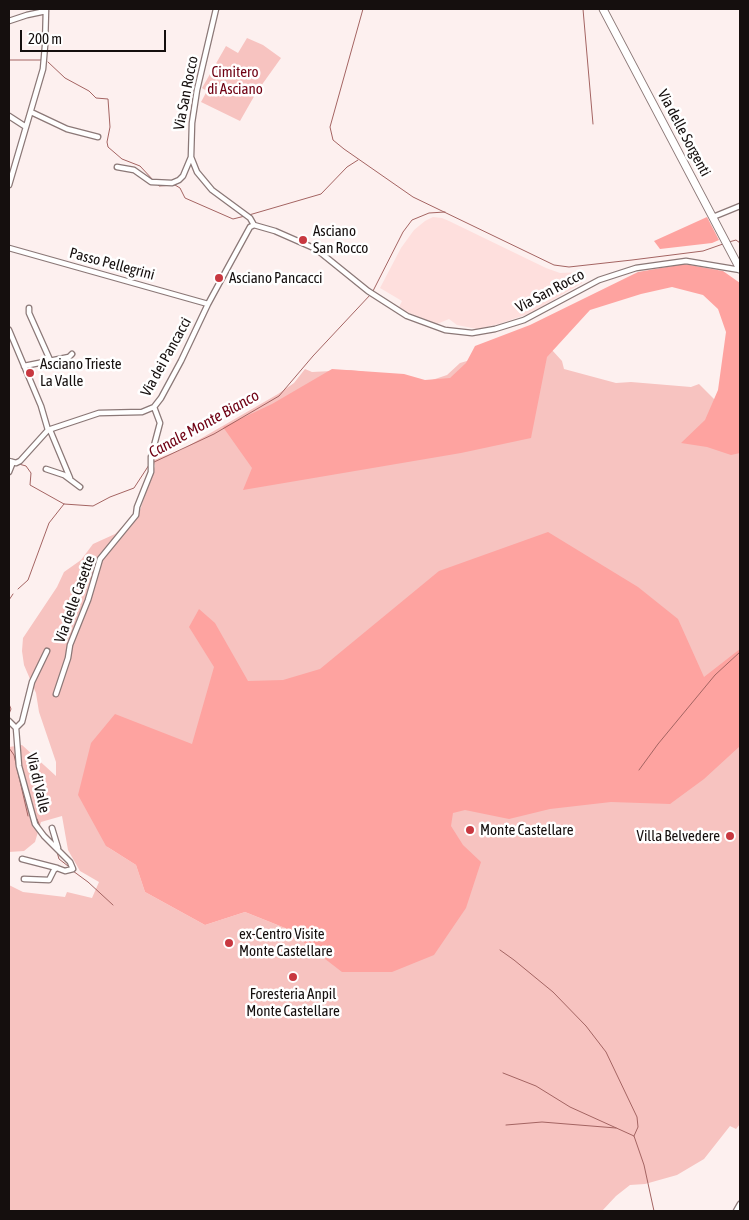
<!DOCTYPE html>
<html>
<head>
<meta charset="utf-8">
<style>
	body { margin:0 }
	#map { position:relative; width:749px; height:1220px; overflow:hidden; background:#fdf0ef; font-family:"Asap Condensed",sans-serif }
	canvas { display:block }
	.frame { position:absolute; inset:0; border:10px solid #150f0e; pointer-events:none }
	.scale { position:absolute; left:20px; top:30px; width:146px; height:22px; box-sizing:border-box; border:2px solid #150f0e; border-top:0; padding-left:6px; font-size:15px; line-height:18px; white-space:nowrap; color:#150f0e; -webkit-text-stroke:4px #fff; paint-order:stroke }
</style>
</head>
<body>
<div id="map">
<canvas width="749" height="1220"></canvas>
<div class="frame"></div>
<div class="scale">200 m</div>
</div>
<script>
const c = document.querySelector('canvas').getContext('2d');
c.lineJoin = 'round';
function paint(path, color) { c.fillStyle = color; c.fill(path, 'evenodd'); }
const poly = rows => new Path2D(rows.map(r => 'M' + r).join(''));
function trace(path, color, width, dash) { c.strokeStyle = color; c.lineWidth = width; c.lineCap = dash ? 'butt' : 'round'; c.setLineDash(dash || []); c.stroke(path); }
function write(font, color, halo, rows, align = 'center') {
  c.font = font + ' "Asap Condensed",sans-serif'; c.lineWidth = 5; c.setLineDash([]); c.textBaseline = 'middle'; c.strokeStyle = halo; c.fillStyle = color; for (const [text, x, y, turn = 0] of rows) {
    c.save(); c.translate(x, y); c.rotate((+turn || 0) * Math.PI / 180); c.textAlign = isNaN(turn) ? turn : align; if (halo) c.strokeText(text, 0, 0); c.fillText(text, 0, 0); c.restore();
  }
}
const built = poly([
	[433,217,442,218,449,221,546,268,560,273,582,272,582,283,531,313,499,324,477,329,457,325,449,319,437,324,407,312,399,307,402,301,380,288,401,248,414,230,425,221]
]);
const green = poly([
	[247,38,263,45,281,58,256,93,240,121,201,102,207,91,202,88,226,46,238,53],
	[552,350,562,361,564,369,616,383,631,382,691,387,699,384,719,404,740,430,740,1124,736,1129,730,1126,704,1159,677,1175,645,1184,630,1185,616,1196,602,1211,9,1211,9,885,23,892,65,897,67,892,92,898,99,882,80,871,68,850,62,816,41,822,35,842,24,851,9,852,9,747,22,745,56,776,56,762,39,712,36,693,24,665,22,651,23,638,57,587,64,572,81,560,93,544,115,534,125,524,139,513,155,466,153,460,181,450,278,394,294,383,305,369,312,372,351,370,429,381,447,375,460,363,484,356],
	[106,846,330,947,320,955,285,928,245,912,205,925,145,892,136,865]
]);
const forest = poly([
	[707,217,719,240,712,243,660,249,654,241],
	[684,264,723,271,740,283,740,453,731,455,707,447,681,443,705,420,718,390,726,332,718,309,703,295,672,287,641,294,590,310,547,357,531,438,461,453,243,490,252,468,223,427,272,404,332,369,404,374,425,380,450,378,466,363,475,346,530,325,638,272],
	[548,532,638,587,678,619,704,677,740,649,740,746,704,779,670,804,611,802,550,809,509,819,465,810,453,813,451,826,463,845,481,862,466,908,434,955,392,972,342,972,285,928,245,912,205,925,145,892,136,865,106,846,78,795,91,743,115,714,192,744,214,667,189,627,199,609,215,623,248,681,283,680,320,669,439,571]
]);
const stream = poly([
	[363,9,330,127,333,140,344,149,413,197,554,265,569,267,632,260,703,251,723,244],
	[583,9,593,124],
	[9,60,41,60],
	[48,62,65,78,89,91,96,98,108,99,110,127,107,142,108,147,122,159,140,166,154,181],
	[157,184,159,186,175,185,180,188,185,198,233,219,245,216],
	[249,215,321,194,347,167,358,160],
	[729,242,736,240,740,243],
	[373,291,403,232,412,220,429,213,445,212],
	[152,463,214,434,279,396,313,356,371,294],
	[19,464,26,466,31,473,30,485,64,504,93,506,110,497,134,488,149,465],
	[18,589,28,580,49,523,64,504],
	[9,600,13,594],
	[9,704,11,709,9,714],
	[9,748,14,755,28,816],
	[639,770,658,744,715,675,740,652],
	[37,819,41,829],
	[57,852,59,859,68,866],
	[73,871,88,882,113,905],
	[500,950,514,960,553,992,586,1026,606,1052,637,1117,638,1127,634,1136],
	[503,1073,536,1086,570,1107,634,1136,644,1165,654,1211],
	[506,1125,542,1122,616,1128]
]);
const street = poly([
	[216,9,197,90,192,123,191,157,197,172,212,190,250,218,254,225,275,231,316,249,368,291,407,316,445,330,472,333,495,329,524,320,599,280,636,268,686,261,740,270],
	[9,21,27,15,46,11],
	[31,112,67,129,98,137],
	[9,116,26,127],
	[117,167,134,170,151,182,172,183,179,180,183,176,191,157],
	[9,185,43,69,45,46,46,9],
	[713,217,740,206],
	[9,248,208,304],
	[29,308,29,313,50,360],
	[9,330,41,406,48,430],
	[24,366,69,357,72,354],
	[50,430,70,478],
	[9,461,16,463,20,461,48,430,99,413,142,412,154,407,161,398,181,361,208,304,227,269,250,227,254,225],
	[46,469,64,475,80,487],
	[9,472,13,462],
	[56,694,68,658,70,645,88,600,100,559,136,515,137,507,151,472,151,457,160,423,154,407],
	[9,721,16,728,19,766,35,824,44,836,70,862,73,869,65,871,57,868,54,870,49,880,24,879],
	[16,728,22,722,32,682,47,651],
	[52,828,58,848],
	[22,859,57,868],
	[736,1211,740,1204]
]);
const secondary = poly([
	[603,9,740,269]
]);
const markers = [
	[303,240,5,"#c83840"],
	[219,278,5,"#c83840"],
	[30,373,5,"#c83840"],
	[470,830,5,"#c83840"],
	[730,836,5,"#c83840"],
	[229,943,5,"#c83840"],
	[293,977,5,"#c83840"]
];
const parkNames = [
	["Cimitero",235,72],
	["di Asciano",235,89]
];
const streetNames = [
	["Via San Rocco",186,93,-79],
	["Via delle Sorgenti",684,133,62],
	["Passo Pellegrini",112,264,15],
	["Via San Rocco",550,291,-28],
	["Via dei Pancacci",166,357,-61],
	["Via delle Casette",75,599,-70],
	["Via di Valle",38,783,77]
];
const poiNames = [
	["Asciano",313,231],
	["San Rocco",313,248],
	["Asciano Pancacci",229,278],
	["Asciano Trieste",40,364],
	["La Valle",40,381],
	["Monte Castellare",480,830],
	["Villa Belvedere",720,836,"right"],
	["ex-Centro Visite",239,934],
	["Monte Castellare",239,951],
	["Foresteria Anpil",293,994,"center"],
	["Monte Castellare",293,1011,"center"]
];
const waterNames = [
	["Canale Monte Bianco",204,424,-29]
];
paint(built, '#fedfdd');
paint(green, '#f7c3c0');
paint(forest, '#fea3a0');
trace(stream, '#a46462', 1);
trace(street, '#8b7877', 7);
trace(secondary, '#8b7877', 9);
trace(street, '#fff', 4.5);
trace(secondary, '#fff', 7);
for (const [x, y, r, color] of markers) { const dot = new Path2D(); dot.arc(x, y, r, 0, 2 * Math.PI); c.fillStyle = color; c.fill(dot); trace(dot, '#fff', 2); }
write('15px', '#6f0012', '#fff', parkNames);
write('15px', '#150f0e', '#fff', streetNames);
write('15px', '#150f0e', '#fff', poiNames, 'left');
write('italic 16px', '#6f0013', '#fff', waterNames);
</script>
</body>
</html>
